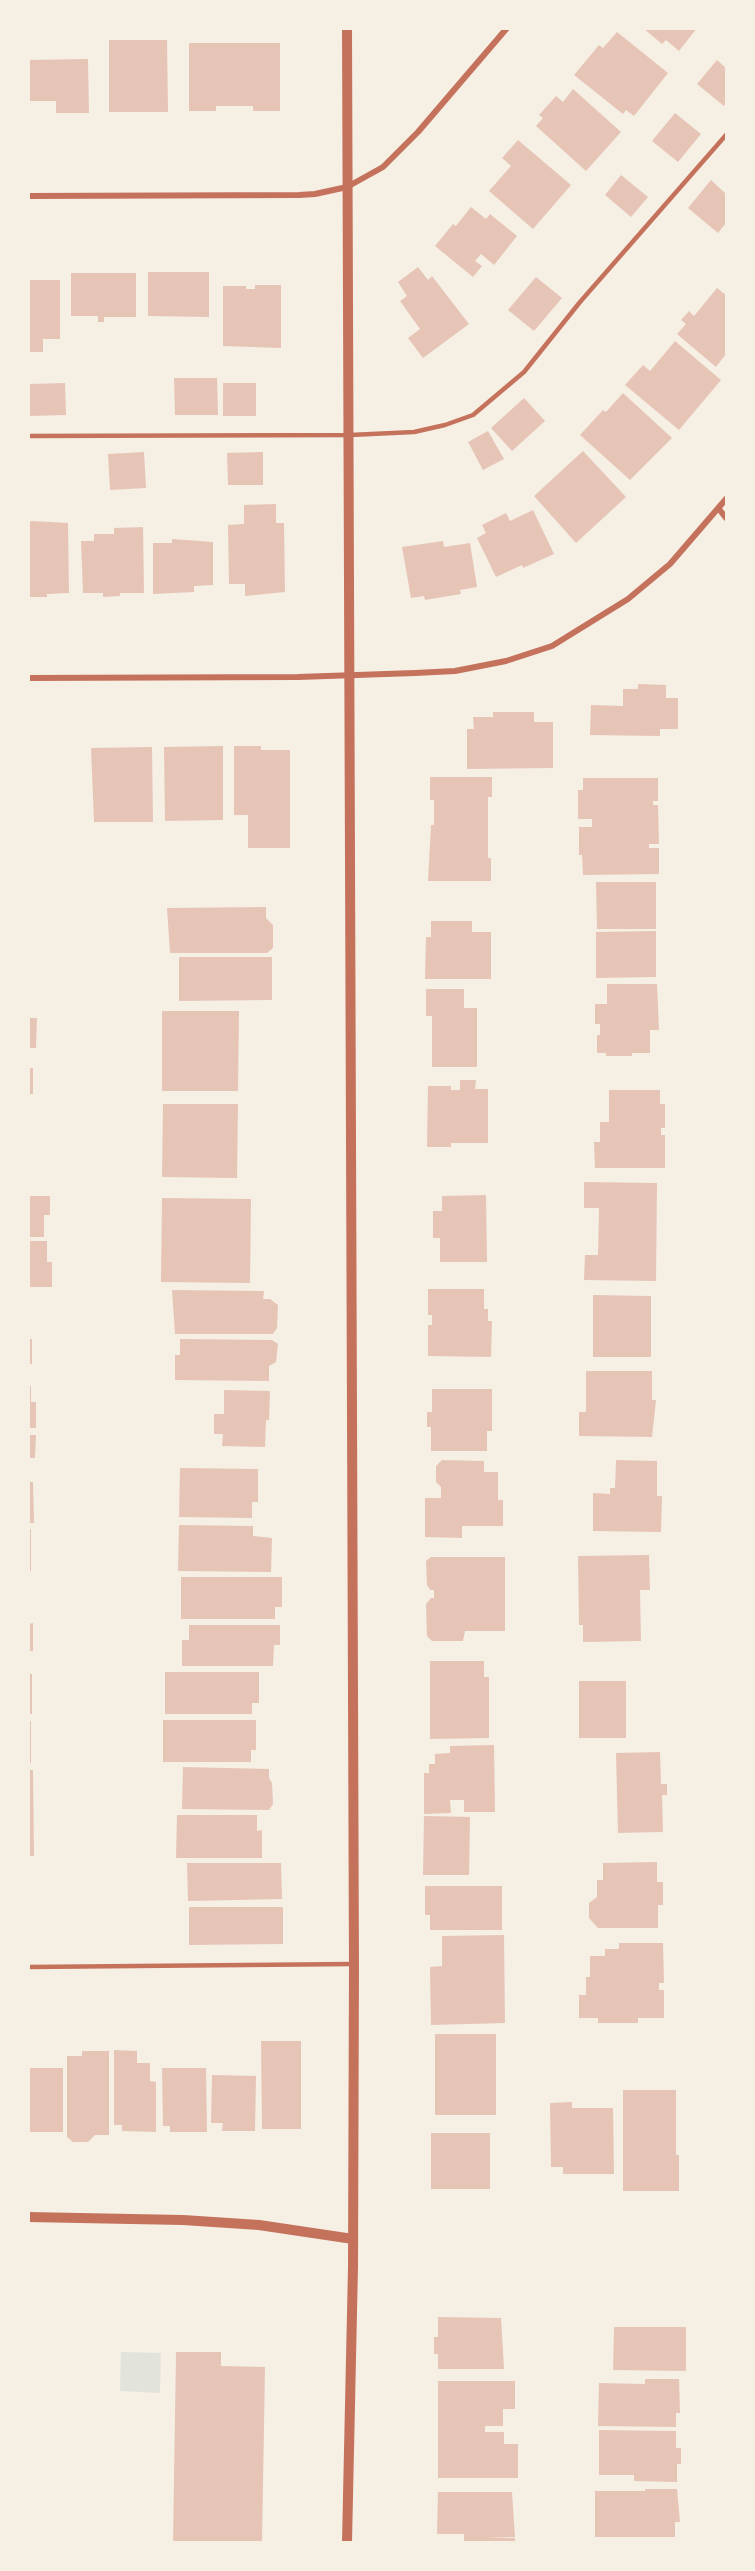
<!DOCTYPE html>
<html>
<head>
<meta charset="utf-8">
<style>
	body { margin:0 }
	#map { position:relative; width:755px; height:2571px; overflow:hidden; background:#f6efe4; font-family:"PT Serif",serif }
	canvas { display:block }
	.frame { position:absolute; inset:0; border:30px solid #f6efe4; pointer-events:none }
</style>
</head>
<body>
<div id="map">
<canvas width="755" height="2571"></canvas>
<div class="frame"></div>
</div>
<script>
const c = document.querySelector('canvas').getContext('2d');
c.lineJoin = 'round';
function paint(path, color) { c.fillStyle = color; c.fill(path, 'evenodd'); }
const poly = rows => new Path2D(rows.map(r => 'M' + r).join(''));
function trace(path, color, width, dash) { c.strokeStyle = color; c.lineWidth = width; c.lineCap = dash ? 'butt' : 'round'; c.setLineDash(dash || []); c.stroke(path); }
const green = poly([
	[121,2352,161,2353,160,2393,120,2391]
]);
const building = poly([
	[643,28,697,28,679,51,666,40,662,44],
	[617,32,668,73,634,116,626,110,623,114,574,75,599,45,603,48],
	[109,40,167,40,168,112,109,112],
	[189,43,280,43,280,111,253,111,253,106,216,106,216,111,189,111],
	[88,59,89,113,56,113,56,101,28,101,28,60],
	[717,60,726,68,726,103,724,106,697,84],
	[573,89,621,132,586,171,536,126,543,118,539,115,556,96,563,102],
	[675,113,701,134,678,162,652,141],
	[518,140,571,185,533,229,489,191,511,166,502,158],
	[621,175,648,197,631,217,605,195],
	[711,180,726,194,726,223,718,233,688,208],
	[471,207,486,219,490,214,517,236,494,265,481,254,475,261,482,266,473,277,435,246,453,224,456,226],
	[418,267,428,280,432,276,469,324,423,358,408,338,420,329,400,301,407,296,398,282],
	[148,272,209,272,209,317,148,316],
	[71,273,136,273,136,317,104,317,104,322,98,322,98,316,71,316],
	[536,277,562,298,534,331,508,310],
	[28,280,60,280,60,339,43,339,43,352,28,352],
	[255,285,281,285,281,348,223,346,223,286,246,286,246,289,255,289],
	[717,288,726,295,726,354,716,367,677,334,686,324,681,320,689,311,694,316],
	[675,341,721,380,679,430,625,385,643,365,650,371],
	[174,378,217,378,218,415,175,415],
	[65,383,66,415,28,416,28,384],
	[223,383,256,383,256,416,223,416],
	[623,393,672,438,630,480,580,435,603,410,606,412],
	[524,398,545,421,512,451,491,428],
	[488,431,504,459,483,470,468,442],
	[583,451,626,497,576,543,534,496],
	[144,452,146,488,110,490,108,454],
	[263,452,263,485,228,485,227,453],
	[276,504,276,523,284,523,285,592,245,596,245,584,229,584,228,525,244,524,244,505],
	[533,510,554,554,523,568,522,565,496,577,477,538,486,533,482,525,506,513,510,521],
	[31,521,68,523,69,593,47,594,47,597,28,597,28,524],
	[143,527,144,593,120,593,120,596,103,597,103,593,83,593,81,541,94,541,94,534,114,534,114,528],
	[172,539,213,542,213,585,194,586,194,592,153,594,153,543,172,543],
	[443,541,444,547,470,543,477,587,460,590,461,594,425,600,424,596,411,598,402,547],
	[638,684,666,685,666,698,678,698,678,729,660,729,660,736,590,735,591,705,623,706,623,689,638,689],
	[493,712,534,712,534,722,553,722,553,768,467,769,467,729,474,729,473,717,493,717],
	[223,746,223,820,165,821,164,747],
	[234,746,261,746,261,750,290,750,290,848,248,848,248,815,234,815],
	[152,747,153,822,94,822,91,748],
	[430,777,492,777,492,797,488,797,488,858,491,858,491,881,428,881,431,825,434,825,434,800,430,800],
	[583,778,658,778,658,801,653,801,653,805,658,805,659,844,649,844,649,848,659,848,659,874,583,875,582,855,579,855,579,827,592,827,592,819,578,819,578,790,583,790],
	[596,882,656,882,656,929,597,929],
	[266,907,266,918,273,925,273,948,267,953,170,953,167,908],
	[431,921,472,921,472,932,491,932,491,979,425,979,426,937,431,937],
	[656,931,656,977,596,978,596,932],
	[179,957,272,957,272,1000,179,1001],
	[607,984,657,984,659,1030,650,1030,650,1053,632,1053,632,1056,606,1056,606,1053,597,1053,597,1035,600,1035,600,1024,595,1024,595,1004,607,1004],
	[426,989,464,989,464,1008,477,1008,477,1067,432,1067,432,1016,426,1016],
	[162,1011,239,1011,238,1091,162,1091],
	[28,1018,37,1018,36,1048,28,1048],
	[28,1068,33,1068,33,1094,28,1094],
	[460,1080,476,1080,475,1089,488,1089,488,1143,451,1143,451,1147,427,1147,428,1086,451,1086,451,1090,460,1090],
	[609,1090,660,1090,660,1104,665,1104,665,1128,661,1128,661,1135,665,1135,665,1168,595,1168,594,1142,600,1142,600,1122,609,1122],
	[163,1104,238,1104,237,1178,162,1177],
	[584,1182,657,1183,656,1281,584,1280,585,1255,598,1255,599,1208,584,1208],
	[486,1195,487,1262,440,1262,440,1238,433,1238,433,1211,442,1211,442,1196],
	[28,1196,50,1196,50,1215,44,1215,44,1237,28,1237],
	[162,1198,251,1199,250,1283,161,1282],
	[28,1241,47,1241,47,1262,52,1262,52,1287,28,1287],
	[428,1289,484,1289,484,1309,488,1309,488,1321,492,1321,491,1357,428,1356,428,1325,432,1325,432,1315,428,1315],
	[172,1290,264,1291,263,1299,270,1299,278,1305,277,1328,273,1334,175,1334],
	[593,1295,651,1296,651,1357,593,1357],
	[28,1339,32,1339,32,1364,28,1364],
	[180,1339,272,1340,278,1344,276,1362,269,1366,269,1381,175,1380,175,1355,180,1355],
	[586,1371,652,1371,652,1400,656,1400,652,1437,579,1436,579,1412,586,1412],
	[28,1386,31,1386,31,1402,36,1402,36,1428,28,1428],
	[432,1389,492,1389,492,1431,487,1431,487,1451,431,1451,431,1427,427,1427,427,1412,432,1412],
	[224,1390,270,1391,269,1420,266,1420,265,1447,222,1446,223,1434,214,1434,214,1414,224,1414],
	[28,1435,36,1435,35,1458,28,1458],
	[442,1460,484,1461,484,1472,498,1472,498,1500,503,1500,503,1526,462,1526,462,1538,425,1537,425,1498,441,1498,441,1487,436,1482,436,1466],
	[616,1460,657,1461,657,1496,662,1496,661,1532,593,1531,593,1493,610,1494,610,1488,615,1488],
	[180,1468,258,1469,258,1502,252,1502,252,1518,179,1517],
	[28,1482,33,1482,34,1523,28,1523],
	[179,1525,253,1526,253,1536,272,1538,271,1572,178,1571],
	[28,1529,31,1529,31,1571,28,1571],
	[649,1555,650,1590,640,1590,641,1641,583,1642,583,1625,579,1625,578,1556],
	[431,1557,505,1557,505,1631,465,1631,463,1641,432,1641,427,1636,426,1604,431,1598,434,1598,434,1590,430,1590,427,1585,426,1561],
	[181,1577,282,1577,282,1607,275,1607,275,1619,181,1619],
	[33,1623,33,1651,28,1651,28,1624],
	[189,1625,280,1625,280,1645,274,1645,273,1666,182,1666,182,1640,189,1640],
	[430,1661,484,1661,484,1677,489,1677,489,1738,430,1739],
	[165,1672,259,1672,259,1703,252,1703,252,1714,165,1714],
	[28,1674,32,1674,32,1714,28,1714],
	[579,1681,626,1681,626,1738,579,1738],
	[163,1720,256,1720,256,1750,251,1750,251,1762,163,1762],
	[28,1721,31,1721,31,1763,28,1763],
	[494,1745,495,1812,464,1812,464,1800,450,1800,451,1813,424,1814,424,1773,429,1773,429,1764,435,1764,435,1754,450,1753,450,1746],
	[660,1752,661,1784,667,1784,667,1795,662,1795,663,1832,618,1833,616,1753],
	[183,1767,269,1769,269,1778,272,1783,273,1804,269,1810,182,1809],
	[28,1770,33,1770,34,1856,28,1856],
	[177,1815,257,1815,257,1831,262,1830,262,1858,176,1858],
	[424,1816,470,1817,469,1875,423,1875],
	[657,1862,657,1882,663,1882,663,1905,658,1905,658,1928,598,1928,589,1918,589,1903,597,1897,597,1880,603,1880,603,1863],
	[187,1863,281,1863,282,1899,188,1901],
	[425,1886,502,1886,502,1930,430,1930,430,1915,425,1915],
	[189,1907,283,1907,283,1944,189,1945],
	[504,1935,505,2023,431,2025,430,1967,442,1966,442,1936],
	[619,1943,663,1943,664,1983,659,1983,659,1990,664,1990,664,2018,638,2018,638,2023,598,2023,598,2018,579,2018,579,1995,586,1995,586,1977,590,1977,590,1956,605,1956,605,1949,619,1949],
	[435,2034,496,2034,496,2115,435,2115],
	[261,2041,301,2041,301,2129,262,2129],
	[114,2050,137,2051,137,2063,150,2063,150,2081,156,2082,156,2132,122,2131,122,2125,114,2125],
	[82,2051,109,2051,109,2135,95,2135,88,2142,73,2142,67,2137,67,2056,82,2056],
	[28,2068,63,2068,63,2132,28,2132],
	[162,2068,206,2068,207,2132,170,2132,170,2126,163,2126],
	[212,2075,256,2076,255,2131,222,2131,223,2123,211,2123],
	[623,2090,676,2090,676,2155,679,2155,679,2191,623,2191],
	[572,2102,572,2108,613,2108,614,2174,563,2174,563,2167,551,2167,550,2103],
	[431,2133,490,2133,490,2189,431,2189],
	[438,2317,501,2318,504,2369,438,2369,438,2354,434,2354,434,2337,438,2337],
	[614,2327,686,2327,686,2371,613,2370],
	[176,2352,221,2352,221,2366,265,2367,262,2542,173,2542],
	[645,2379,679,2379,680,2413,676,2413,676,2427,598,2426,599,2383,645,2384],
	[438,2381,515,2381,515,2409,503,2409,503,2426,485,2426,485,2432,504,2432,504,2444,518,2444,518,2478,438,2478],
	[599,2430,676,2431,676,2448,681,2448,681,2464,677,2464,677,2482,634,2481,634,2475,599,2475],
	[645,2489,677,2489,680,2522,675,2522,675,2537,595,2537,595,2491,645,2491],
	[438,2492,512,2492,515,2537,489,2537,515,2538,515,2542,464,2542,464,2534,437,2534]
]);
const service = poly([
	[28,436,350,435,414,432,445,425,473,415,524,372,580,302,726,135],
	[28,1967,354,1964]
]);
const minor = poly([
	[28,196,299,195,315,194,347,187,383,167,418,132,507,28],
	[719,509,726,518],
	[28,678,298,677,415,673,455,671,506,661,552,646,628,599,670,564,726,499]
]);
const tertiary = poly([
	[347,28,354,1964,353,2267,347,2542],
	[28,2217,183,2220,259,2225,353,2239]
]);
paint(green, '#e2e4dc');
paint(building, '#e6c5b7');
trace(service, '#c5725c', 4.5);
trace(minor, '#c5725c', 6);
trace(tertiary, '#c5725c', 10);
</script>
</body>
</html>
